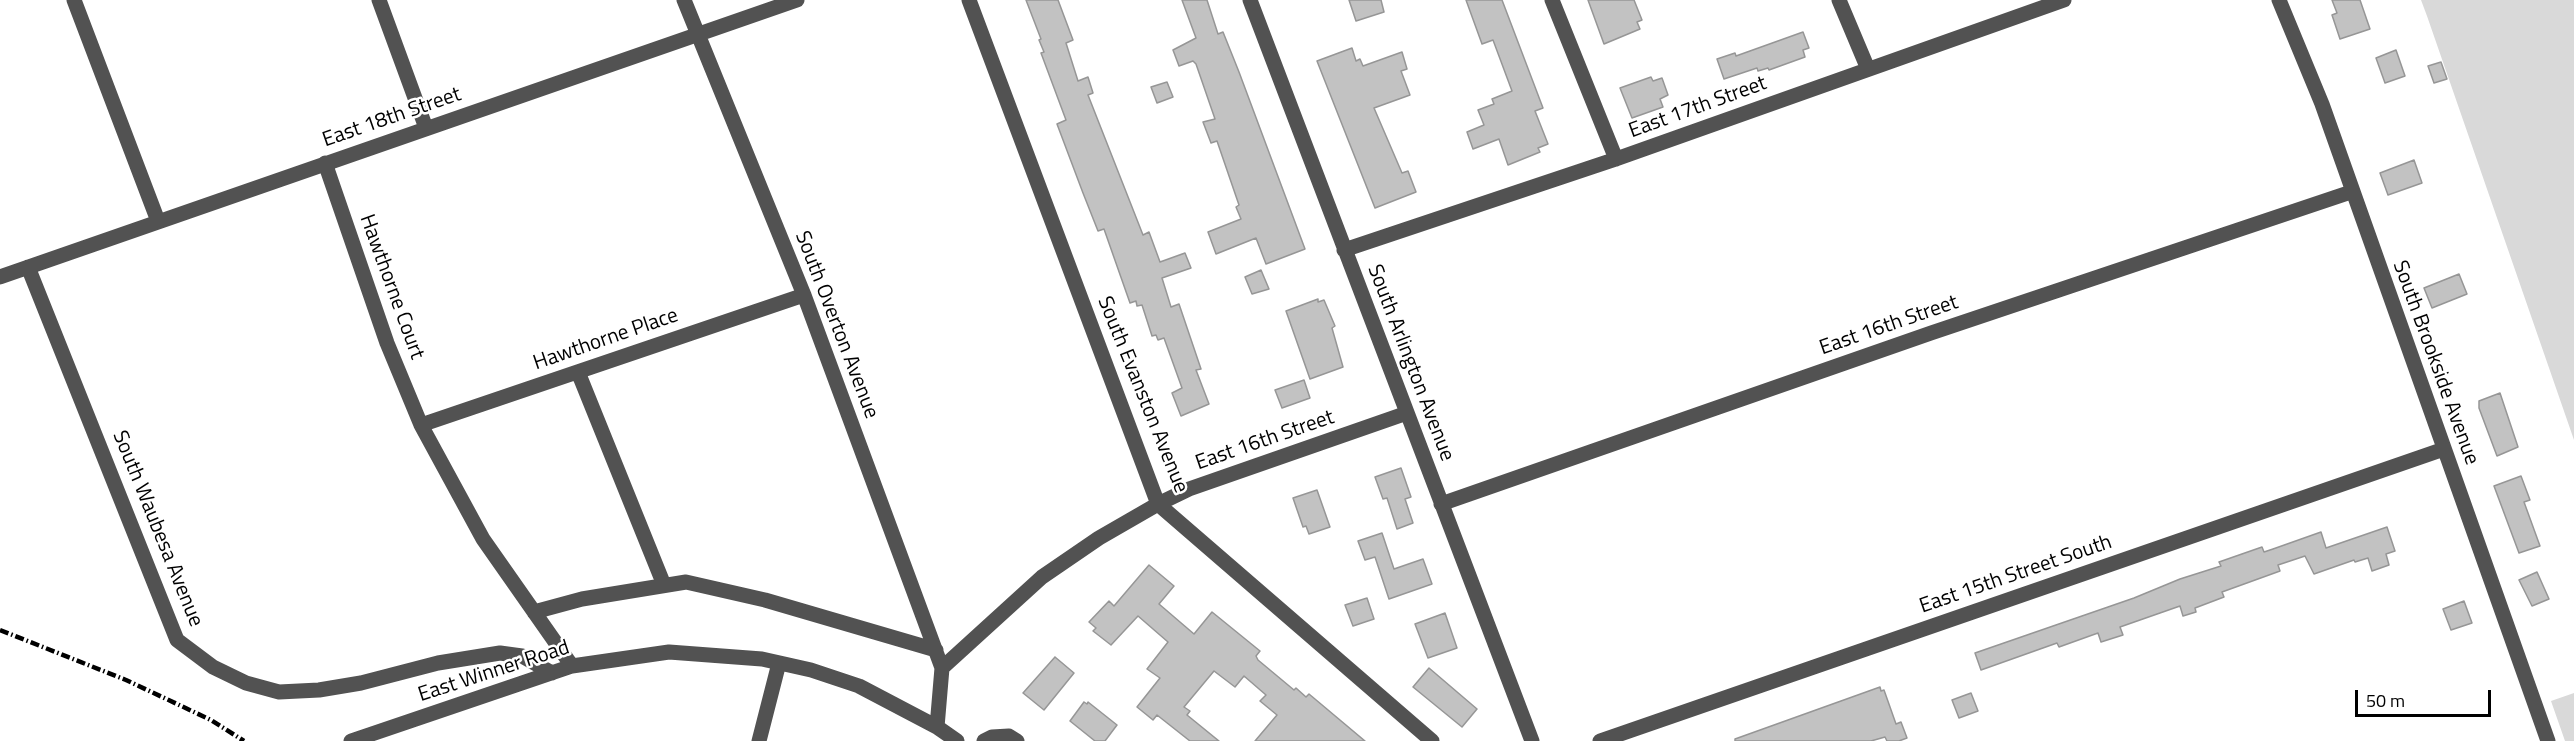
<!DOCTYPE html>
<html>
<head>
<meta charset="utf-8">
<style>
	body { margin:0 }
	#map { position:relative; width:2574px; height:741px; overflow:hidden; background:#fff; font-family:"Titillium Web",sans-serif }
	canvas { display:block }
	.scale { position:absolute; left:2355px; top:690px; width:136px; height:27px; box-sizing:border-box; border:3px solid #000; border-top:0; padding-left:8px; font-size:18px; line-height:21px; white-space:nowrap; color:#000; -webkit-text-stroke:4px #fff; paint-order:stroke }
</style>
</head>
<body>
<div id="map">
<canvas width="2574" height="741"></canvas>
<div class="scale">50 m</div>
</div>
<script>
const c = document.querySelector('canvas').getContext('2d');
c.lineJoin = 'round';
function paint(path, color) { c.fillStyle = color; c.fill(path, 'evenodd'); }
const poly = rows => new Path2D(rows.map(r => 'M' + r).join(''));
function trace(path, color, width, dash) { c.strokeStyle = color; c.lineWidth = width; c.lineCap = dash ? 'butt' : 'round'; c.setLineDash(dash || []); c.stroke(path); }
function write(font, color, halo, rows, align = 'center') {
  c.font = font + ' "Titillium Web",sans-serif'; c.lineWidth = 5; c.setLineDash([]); c.textBaseline = 'middle'; c.strokeStyle = halo; c.fillStyle = color; for (const [text, x, y, turn = 0] of rows) {
    c.save(); c.translate(x, y); c.rotate((+turn || 0) * Math.PI / 180); c.textAlign = isNaN(turn) ? turn : align; if (halo) c.strokeText(text, 0, 0); c.fillText(text, 0, 0); c.restore();
  }
}
const green = poly([
	[2421,0,2574,0,2574,440,2427,16],
	[2574,693,2574,741,2565,741,2551,701]
]);
const building = poly([
	[1026,0,1058,0,1073,40,1066,43,1078,81,1088,77,1093,93,1088,95,1143,235,1149,232,1160,262,1185,253,1191,268,1162,278,1171,307,1179,304,1201,369,1196,370,1209,404,1181,416,1172,393,1182,388,1164,338,1158,340,1156,335,1152,336,1142,305,1137,306,1136,301,1130,303,1104,229,1098,231,1083,193,1057,124,1066,120,1041,53,1044,52,1039,40,1041,39,1026,0],
	[1182,0,1207,0,1218,34,1223,32,1239,72,1305,249,1266,264,1256,238,1216,254,1208,232,1241,219,1236,207,1239,205,1217,141,1211,143,1203,122,1215,119,1196,64,1193,61,1179,66,1173,50,1196,38,1182,0],
	[1349,0,1381,0,1384,12,1356,21,1349,0],
	[1466,0,1502,0,1543,108,1535,111,1548,144,1538,148,1540,152,1508,165,1499,139,1473,149,1467,132,1484,125,1478,110,1494,104,1492,99,1512,91,1493,40,1482,44,1466,0],
	[1588,0,1634,0,1642,20,1637,22,1640,29,1604,44,1588,0],
	[2332,0,2360,0,2370,29,2340,39,2332,15,2337,13,2332,0],
	[1803,32,1809,48,1803,50,1805,57,1769,70,1768,68,1758,71,1757,68,1724,79,1717,59,1735,53,1736,56,1803,32],
	[1352,48,1356,61,1360,59,1363,66,1402,52,1407,69,1401,71,1410,95,1374,108,1402,173,1408,171,1416,192,1375,208,1317,61,1352,48],
	[2396,50,2405,76,2385,83,2376,58,2396,50],
	[2441,62,2447,79,2434,83,2428,66,2441,62],
	[1651,77,1653,81,1662,78,1668,95,1660,99,1663,107,1632,118,1620,88,1651,77],
	[1167,82,1173,97,1157,103,1151,87,1167,82],
	[2414,160,2422,183,2388,195,2380,173,2414,160],
	[1261,270,1269,289,1252,294,1245,277,1261,270],
	[2459,274,2467,294,2432,308,2424,288,2459,274],
	[1318,299,1318,302,1324,300,1335,326,1332,328,1343,367,1310,379,1286,311,1318,299],
	[1304,380,1310,398,1282,408,1275,390,1304,380],
	[2500,393,2518,447,2497,456,2479,408,2479,401,2500,393],
	[1401,468,1411,497,1405,499,1413,523,1397,529,1387,498,1383,499,1375,477,1401,468],
	[2521,476,2530,500,2524,502,2540,546,2519,553,2494,486,2521,476],
	[1317,490,1330,527,1309,534,1306,526,1303,527,1293,498,1317,490],
	[2387,527,2395,551,2386,554,2389,565,2372,571,2368,558,2355,562,2354,560,2314,574,2305,556,2278,565,2280,571,2222,592,2224,597,2195,608,2196,612,2183,616,2180,606,2120,627,2123,635,2101,642,2098,633,2059,647,2057,643,1981,670,1975,653,2134,598,2180,579,2221,566,2219,562,2262,547,2264,552,2273,549,2321,532,2326,548,2387,527],
	[1382,533,1394,569,1423,559,1432,584,1389,599,1375,557,1365,560,1358,541,1382,533],
	[1149,565,1174,586,1159,604,1194,634,1212,612,1260,651,1256,656,1258,660,1294,690,1296,688,1306,697,1309,694,1365,741,1255,741,1277,715,1260,701,1266,695,1244,676,1235,687,1214,671,1184,707,1190,711,1187,715,1219,741,1190,741,1157,715,1153,720,1137,707,1160,678,1147,669,1168,642,1138,616,1111,645,1093,631,1096,628,1089,622,1109,601,1114,606,1149,565],
	[2537,572,2549,599,2532,606,2519,580,2537,572],
	[1367,598,1374,619,1353,626,1345,605,1367,598],
	[2464,601,2472,623,2451,630,2443,609,2464,601],
	[1445,613,1457,648,1428,658,1415,624,1445,613],
	[1055,657,1074,673,1044,710,1023,693,1055,657],
	[1429,668,1477,709,1462,727,1413,687,1429,668],
	[1880,687,1881,691,1884,690,1896,724,1901,722,1907,738,1899,741,1887,741,1885,737,1871,741,1735,741,1735,739,1880,687],
	[1971,693,1978,711,1959,718,1952,700,1971,693],
	[1084,702,1087,704,1088,702,1117,725,1105,741,1095,741,1070,721,1084,702]
]);
const minor = poly([
	[74,0,158,221],
	[379,0,426,128],
	[684,0,804,295,942,668,937,727],
	[969,0,1158,504,1432,741],
	[1250,0,1532,741],
	[1552,0,1616,159],
	[1839,0,1868,69],
	[2279,0,2322,104,2548,741],
	[325,163,387,343,421,425,483,539,572,666],
	[1344,250,1616,159,2064,0],
	[28,267,177,640,213,667,246,683,279,692,319,690,361,683,438,663,500,653,522,656,552,673],
	[0,277,797,0],
	[578,372,664,585],
	[421,425,804,295],
	[1441,504,1931,333,2351,192],
	[534,612,582,599,686,582,765,600,936,650],
	[942,668,1042,577,1099,538,1158,504,1189,489,1407,413],
	[351,741,572,666,669,652,762,659,811,670,859,686,937,727,957,741],
	[759,741,779,663],
	[984,741,992,737,1009,736,1017,741],
	[1600,741,2444,449]
]);
const rail = poly([
	[0,630,126,680,211,720,244,741]
]);
const streetNames = [
	["East 17th Street",1698,108,-20],
	["East 18th Street",392,118,-19],
	["Hawthorne Court",391,287,70],
	["South Overton Avenue",836,325,69],
	["East 16th Street",1889,326,-19],
	["Hawthorne Place",606,340,-19],
	["South Arlington Avenue",1410,363,69],
	["South Brookside Avenue",2435,363,70],
	["South Evanston Avenue",1142,395,68],
	["East 16th Street",1265,441,-19],
	["South Waubesa Avenue",157,529,68],
	["East 15th Street South",2016,575,-19],
	["East Winner Road",494,672,-18]
];
paint(green, '#d9d9d9');
paint(building, '#c2c2c2');
trace(building, '#969696', 1.5);
trace(minor, '#525252', 15);
trace(rail, '#000', 4.5, [9, 3, 1.5, 3]);
write('21px', '#000', '#fff', streetNames);
</script>
</body>
</html>
